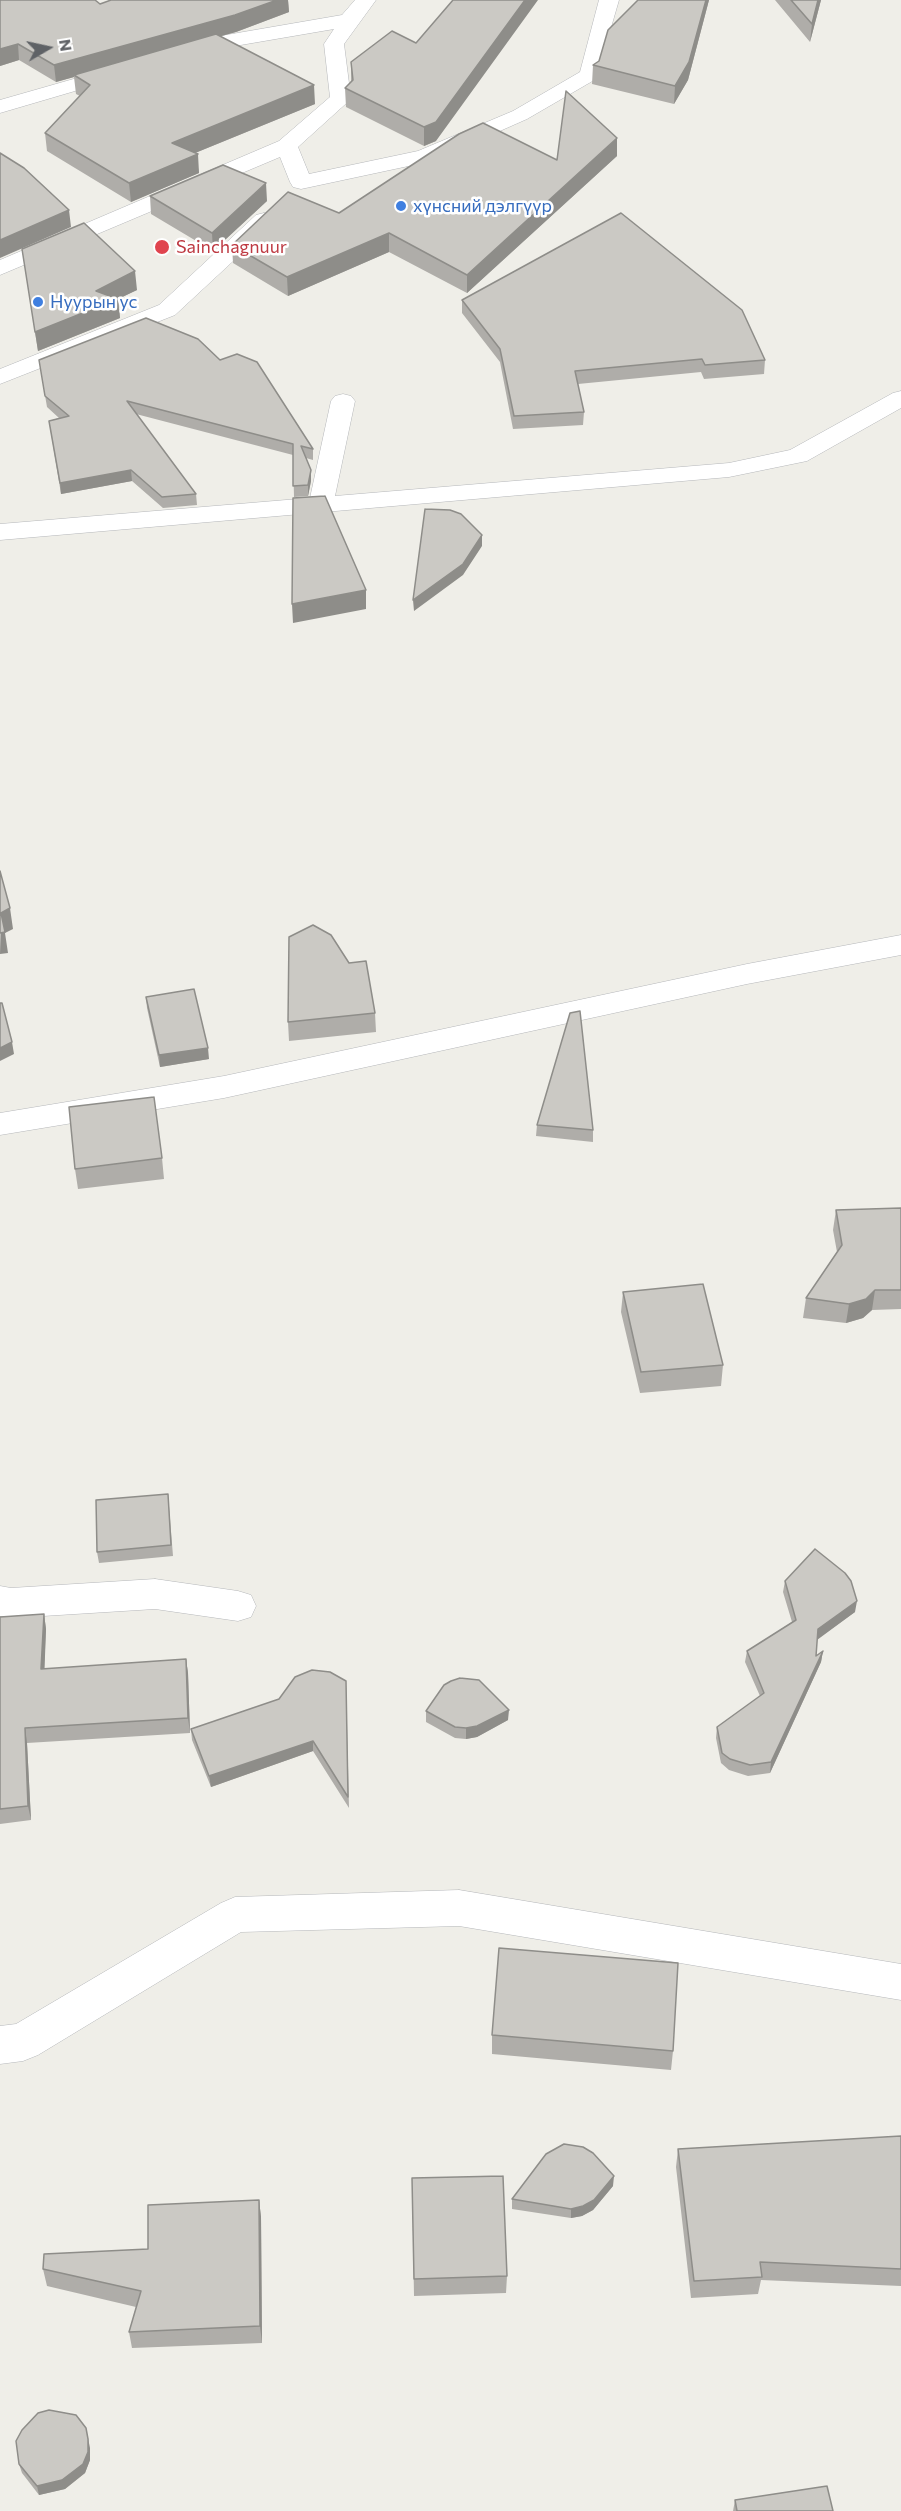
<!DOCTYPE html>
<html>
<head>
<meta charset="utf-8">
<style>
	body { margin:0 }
	#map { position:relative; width:901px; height:2511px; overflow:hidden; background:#efeee8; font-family:Commissioner,sans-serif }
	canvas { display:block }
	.north { position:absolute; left:18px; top:18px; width:60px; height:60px; -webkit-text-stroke:4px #fff; paint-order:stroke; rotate:81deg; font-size:16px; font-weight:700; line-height:24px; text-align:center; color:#5f6266 }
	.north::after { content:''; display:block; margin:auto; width:21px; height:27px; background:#5f6266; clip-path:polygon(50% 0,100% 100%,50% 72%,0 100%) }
</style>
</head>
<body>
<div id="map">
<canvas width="901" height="2511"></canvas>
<div class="north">N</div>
</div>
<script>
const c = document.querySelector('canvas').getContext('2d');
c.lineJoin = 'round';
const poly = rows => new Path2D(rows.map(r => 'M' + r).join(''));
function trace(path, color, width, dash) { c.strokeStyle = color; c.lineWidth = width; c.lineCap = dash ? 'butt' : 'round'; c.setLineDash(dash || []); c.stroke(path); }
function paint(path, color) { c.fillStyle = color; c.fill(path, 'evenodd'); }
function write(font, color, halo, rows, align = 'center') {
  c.font = font + ' Commissioner,sans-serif'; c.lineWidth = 5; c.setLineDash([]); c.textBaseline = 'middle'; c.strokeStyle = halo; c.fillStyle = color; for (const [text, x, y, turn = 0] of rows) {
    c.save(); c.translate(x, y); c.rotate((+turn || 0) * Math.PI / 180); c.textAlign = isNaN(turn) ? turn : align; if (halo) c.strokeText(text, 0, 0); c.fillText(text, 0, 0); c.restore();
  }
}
const minor = poly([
	[355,0,376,0,344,44,351,99,298,147,309,174,418,151,513,111,580,72,599,0,619,0,596,79,527,119,432,161,301,189,293,187,290,182,280,157,0,275,0,260,279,141,330,97,324,44,334,29,229,47,186,59,179,57,176,53,179,49,226,35,342,15,355,0],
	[119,66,126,68,129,72,126,76,0,113,0,100,119,66],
	[264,213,272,215,275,220,272,225,175,315,0,384,0,369,159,305,256,215,264,213],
	[901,391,901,408,807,461,729,477,0,540,0,524,310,498,331,401,335,396,343,394,351,396,355,401,335,496,729,463,790,450,893,393,901,391],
	[901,935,901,955,747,984,224,1098,0,1135,0,1113,224,1076,747,964,901,935],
	[155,1579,238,1591,251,1595,256,1606,251,1617,238,1621,155,1609,11,1618,0,1616,0,1586,11,1588,155,1579],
	[459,1890,901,1964,901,2000,459,1926,241,1932,38,2055,23,2061,0,2064,0,2026,16,2024,221,1903,235,1897,459,1890]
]);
const wall = poly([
	[0,0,100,4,111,0,288,0,289,12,236,32,220,36,315,104,195,153,199,173,131,202,47,151,45,133,80,96,76,94,74,77,56,82,19,60,0,66],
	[638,0,709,0,688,80,674,104,592,84,593,65,599,61],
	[775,0,821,0,810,42],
	[392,31,436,141,424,146,346,107,345,88,351,81,351,62],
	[617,156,467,293,389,252,288,296,233,263,232,245,339,213,557,160],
	[150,196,267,201,213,251,151,214],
	[22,249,137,290,118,299,120,318,38,351],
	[462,300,765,360,764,374,704,379,701,372,578,384,584,412,583,425,513,429,500,362,462,313],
	[39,360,313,449,313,460,306,458,311,470,311,481,308,496,294,497,293,455,136,414,196,494,197,505,163,508,132,481,61,494,49,421,59,418,47,407],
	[146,997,209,1059,160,1067,147,1008],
	[375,1013,376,1032,289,1041,288,1022],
	[537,1125,593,1130,593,1142,536,1136],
	[162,1158,164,1179,78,1189,75,1169],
	[901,1208,901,1309,872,1310,863,1318,846,1323,803,1318,806,1298,837,1252,833,1230,836,1210],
	[623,1292,723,1365,721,1386,640,1393,621,1312],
	[168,1494,173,1556,99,1563,97,1552],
	[785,1581,855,1612,817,1639,816,1656,823,1651,821,1662,770,1773,748,1776,729,1770,721,1763,716,1738,717,1727,760,1696,745,1662,747,1651,792,1622,783,1592],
	[44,1614,46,1629,44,1669,186,1659,188,1673,190,1733,27,1743,31,1820,0,1824,0,1617],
	[346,1681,349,1808,313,1751,211,1787,192,1740,191,1729],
	[426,1711,508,1720,477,1737,466,1739,455,1738,426,1722],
	[492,2035,673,2051,671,2070,492,2054],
	[901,2136,901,2286,761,2280,758,2294,691,2298,676,2167,678,2149],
	[412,2178,507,2276,506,2293,414,2296],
	[613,2186,593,2210,582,2216,571,2218,512,2209,512,2199],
	[259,2200,261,2217,262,2343,132,2348,129,2332,136,2307,47,2286,43,2269,148,2249],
	[90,2448,90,2460,85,2473,65,2489,39,2495,22,2473,19,2464],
	[735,2500,833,2511,733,2511]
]);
const shadedWall = poly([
	[277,0,288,0,289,12,236,32,76,76,74,75,74,77,56,82,54,65],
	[525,0,538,0,436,141,424,146,424,127],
	[706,0,709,0,688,80,674,104,675,86],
	[818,0,821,0,810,42,812,24],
	[18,44,19,60,0,66,0,49],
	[314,85,315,104,173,162,172,143],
	[617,138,617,156,467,293,467,275],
	[198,154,199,173,131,202,129,183],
	[266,183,267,201,213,251,212,233],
	[69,210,71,227,0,258,0,240],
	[389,233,389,252,288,296,287,277],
	[135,271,137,290,118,299,120,318,38,351,35,332,96,291],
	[131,470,132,481,61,494,60,483],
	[311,470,311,481,308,496,308,485],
	[482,535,482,546,463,575,414,611,413,600],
	[366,590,366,609,293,623,292,604],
	[10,908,13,929,5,933,8,953,0,954,1,913],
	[12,1042,14,1054,0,1061,0,1048],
	[208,1048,209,1059,160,1067,159,1055],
	[875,1290,872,1310,863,1318,846,1323,849,1304],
	[857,1601,855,1612,817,1640,818,1629],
	[44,1614,46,1629,44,1683,41,1669],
	[823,1651,821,1662,770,1773,771,1762],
	[186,1659,188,1673,190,1733,188,1718],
	[509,1710,508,1720,477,1737,466,1739,466,1728],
	[25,1728,27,1743,31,1820,28,1806],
	[313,1741,313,1751,211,1787,209,1776],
	[614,2176,613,2186,593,2210,582,2216,571,2218,571,2209],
	[259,2200,261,2217,262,2343,260,2326],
	[86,2428,90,2448,90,2460,85,2473,65,2489,39,2495,37,2486]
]);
const building = poly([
	[0,0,95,0,100,4,111,0,277,0,235,15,54,65,18,44,0,49,0,0],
	[453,0,525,0,436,122,424,127,345,88,353,80,351,62,392,31,416,43,453,0],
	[638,0,706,0,689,62,675,86,593,65,599,61,608,30,638,0],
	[791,0,818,0,812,24,791,0],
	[216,34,314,85,172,143,198,154,129,183,45,133,90,85,74,75,216,34],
	[566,91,617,138,467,275,389,233,287,277,232,245,288,192,339,213,459,134,483,123,557,160,566,91],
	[0,153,24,168,69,210,0,240,0,153],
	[223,165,266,183,212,233,150,196,223,165],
	[621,213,742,310,765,360,705,365,702,359,575,371,584,412,514,416,500,349,462,300,621,213],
	[84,223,135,271,96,291,118,299,35,332,22,249,84,223],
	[146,318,198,339,220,360,237,354,257,362,313,449,301,446,311,470,308,485,293,486,293,444,127,401,196,494,162,497,131,470,60,483,49,421,69,416,45,396,39,360,146,318],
	[325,496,366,590,292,604,293,498,325,496],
	[425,509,450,510,461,514,482,535,463,564,413,600,425,509],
	[0,871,10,908,1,913,5,932,0,933,0,871],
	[313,925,331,935,349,963,366,961,375,1013,288,1022,289,937,313,925],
	[194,989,208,1048,159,1055,146,997,194,989],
	[0,1003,2,1003,12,1042,0,1048,0,1003],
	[580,1011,593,1130,537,1125,570,1013,580,1011],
	[154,1097,162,1158,75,1169,69,1107,154,1097],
	[901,1208,901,1290,875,1290,866,1299,849,1304,806,1298,842,1245,836,1210,901,1208],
	[703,1284,723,1365,641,1372,623,1292,703,1284],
	[168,1494,171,1545,97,1552,96,1500,168,1494],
	[815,1549,845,1573,851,1581,857,1601,818,1629,816,1656,823,1651,771,1762,750,1765,730,1759,722,1753,717,1727,764,1693,747,1651,796,1620,785,1581,815,1549],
	[44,1614,41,1669,186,1659,188,1718,25,1728,28,1806,0,1809,0,1617,44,1614],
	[312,1670,330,1672,346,1681,348,1797,313,1741,209,1776,191,1729,279,1699,295,1677,312,1670],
	[460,1678,479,1680,509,1710,477,1726,466,1728,455,1727,426,1711,444,1685,451,1681,460,1678],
	[499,1948,678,1963,673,2051,492,2035,499,1948],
	[901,2136,901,2269,760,2262,762,2277,694,2281,678,2149,901,2136],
	[564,2144,583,2147,593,2153,614,2176,594,2200,583,2206,571,2209,512,2199,546,2154,564,2144],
	[503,2176,507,2276,414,2279,412,2178,503,2176],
	[259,2200,260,2326,129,2332,141,2291,43,2269,44,2254,148,2249,148,2205,259,2200],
	[49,2410,76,2415,86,2428,88,2439,88,2452,83,2464,62,2480,37,2486,19,2464,16,2441,22,2430,38,2413,49,2410],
	[827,2486,833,2511,737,2511,735,2500,827,2486]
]);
const markers = [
	[401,206,6,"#3f7fe0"],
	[162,247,8,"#e0444e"],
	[38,302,6,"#3f7fe0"]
];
const farShopnames = [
	["хүнсний дэлгүүр",413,206],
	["Нуурын ус",50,302]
];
const farHealthnames = [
	["Sainchagnuur",176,247]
];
trace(minor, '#b5b7ba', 1);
paint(minor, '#fff');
paint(wall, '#afada9');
paint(shadedWall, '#8e8d89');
paint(building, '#cbc9c4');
trace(building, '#8e8d89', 1.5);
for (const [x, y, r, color] of markers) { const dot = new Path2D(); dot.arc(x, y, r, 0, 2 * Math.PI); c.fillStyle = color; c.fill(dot); trace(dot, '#fff', 2); }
write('18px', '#366cbe', '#fff', farShopnames, 'left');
write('18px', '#be3a42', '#fff', farHealthnames, 'left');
</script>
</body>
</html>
